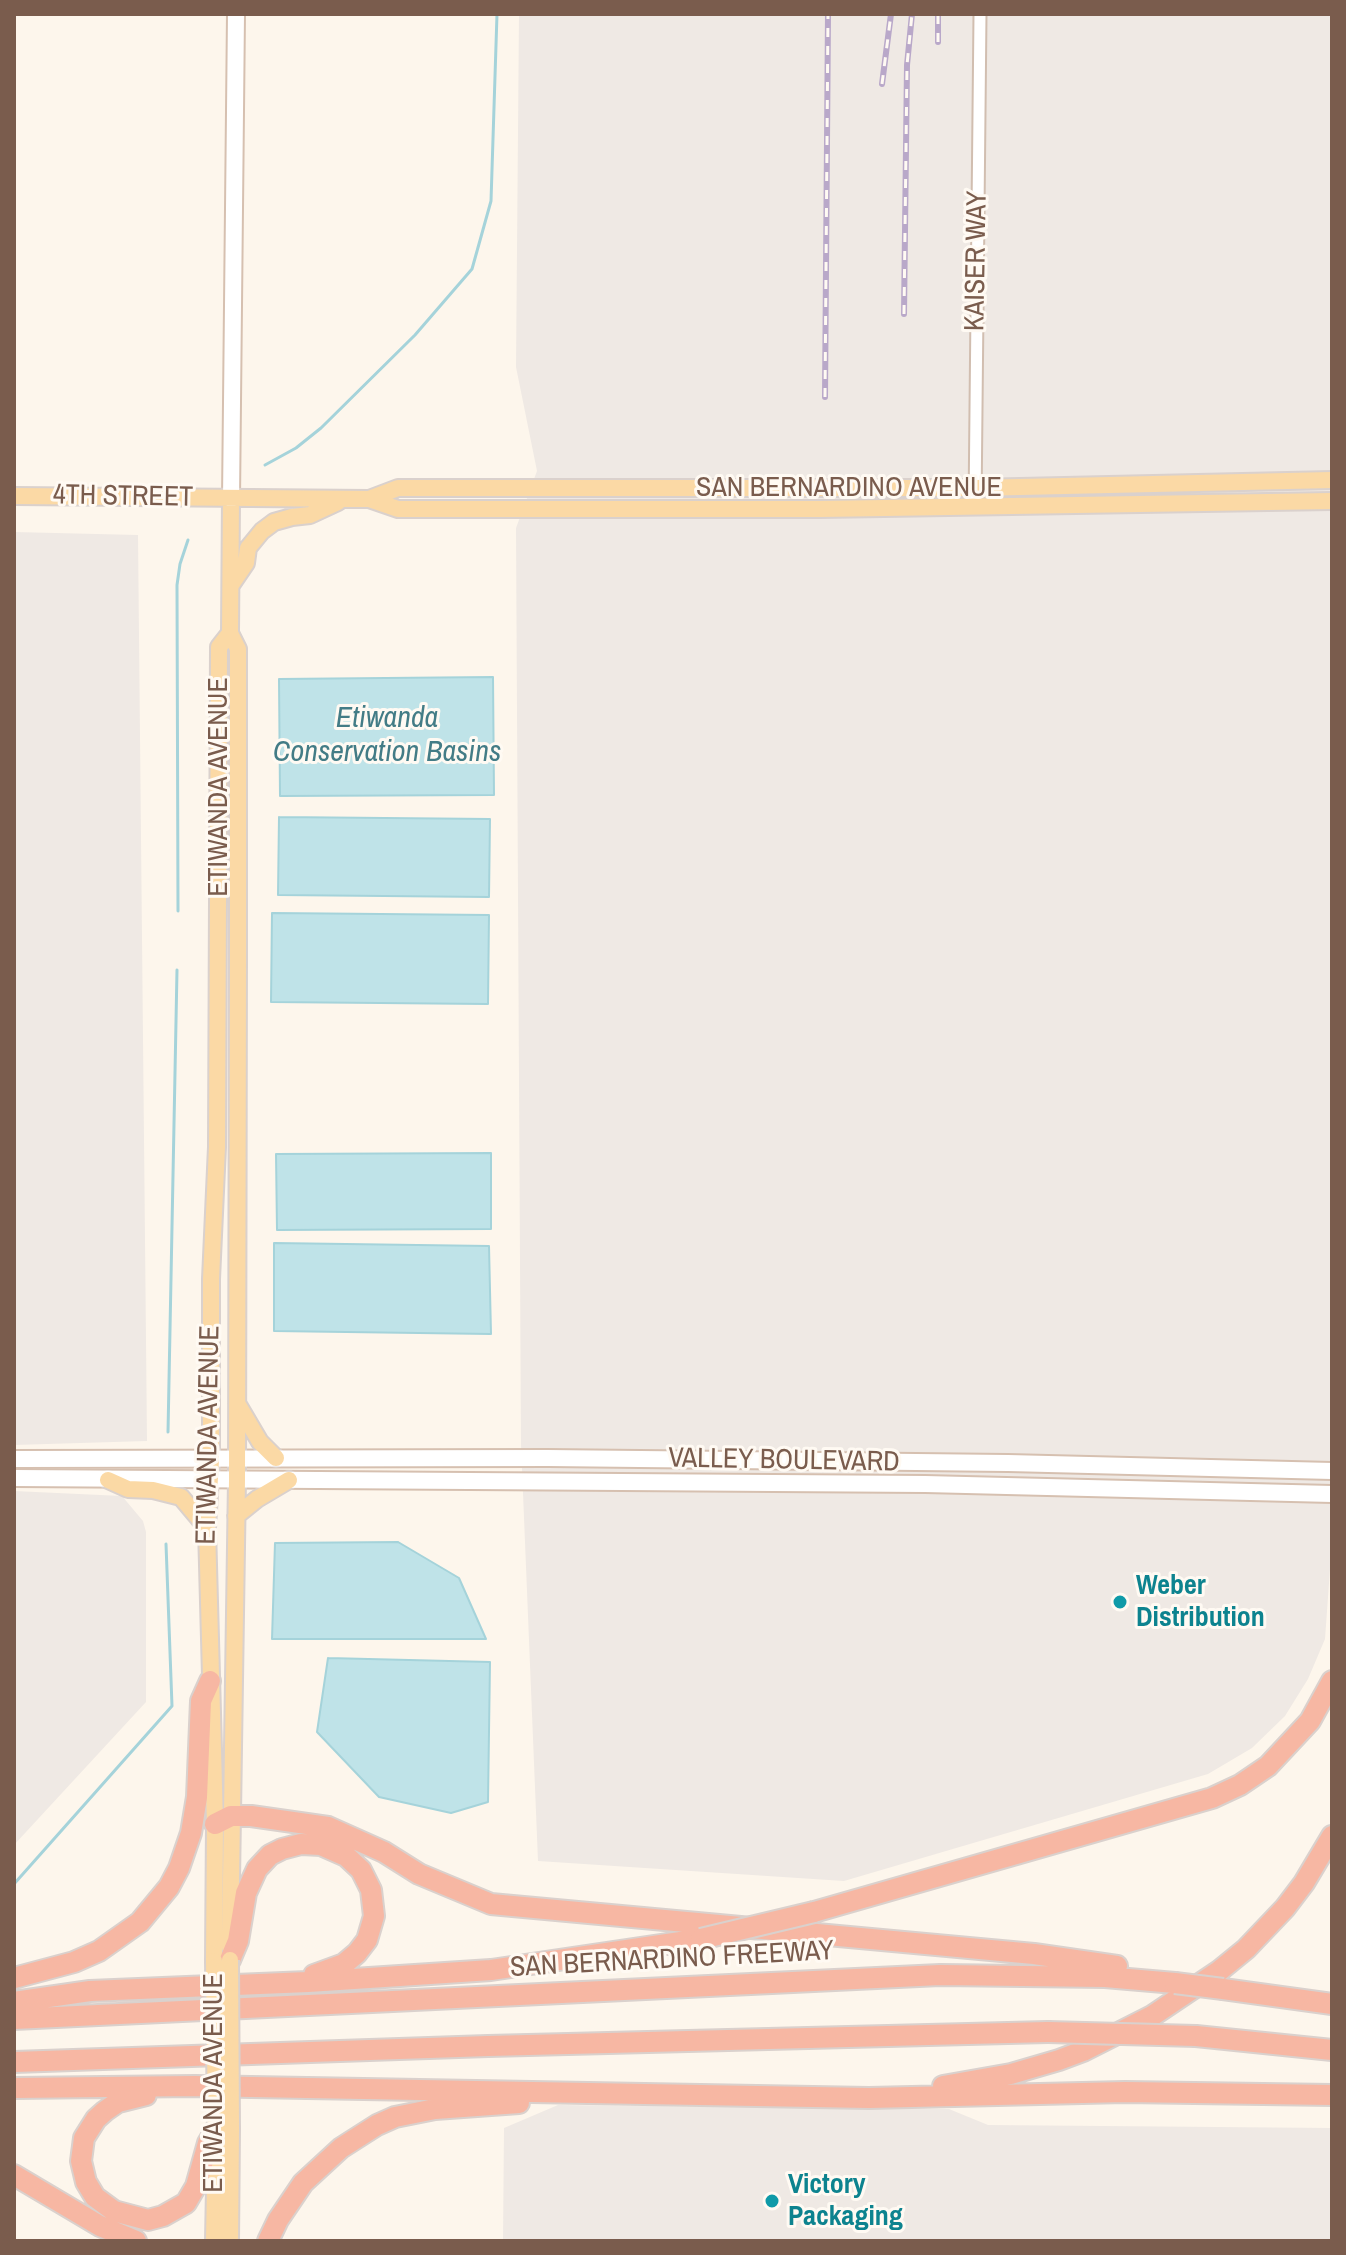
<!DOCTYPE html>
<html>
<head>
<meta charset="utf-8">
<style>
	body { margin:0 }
	#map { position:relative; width:1346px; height:2255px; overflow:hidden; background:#fdf6ec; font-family:"Archivo Narrow",sans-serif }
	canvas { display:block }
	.frame { position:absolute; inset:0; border:16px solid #7a5c4d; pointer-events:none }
</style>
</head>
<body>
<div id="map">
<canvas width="1346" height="2255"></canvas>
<div class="frame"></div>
</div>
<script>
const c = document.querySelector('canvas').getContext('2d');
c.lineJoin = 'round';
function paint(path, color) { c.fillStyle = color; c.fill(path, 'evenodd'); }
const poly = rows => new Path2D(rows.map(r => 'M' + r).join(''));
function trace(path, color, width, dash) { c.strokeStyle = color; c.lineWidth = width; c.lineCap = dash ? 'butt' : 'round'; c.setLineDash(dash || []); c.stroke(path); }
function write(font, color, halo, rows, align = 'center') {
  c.font = font + ' "Archivo Narrow",sans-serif'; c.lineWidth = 6; c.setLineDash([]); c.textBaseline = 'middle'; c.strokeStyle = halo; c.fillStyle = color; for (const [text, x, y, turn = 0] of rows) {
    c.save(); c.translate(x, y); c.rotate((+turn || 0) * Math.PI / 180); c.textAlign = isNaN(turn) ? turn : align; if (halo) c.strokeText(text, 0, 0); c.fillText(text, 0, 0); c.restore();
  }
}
const industrial = poly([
	[519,14,1332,14,1332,1541,1325,1639,1308,1679,1285,1716,1252,1748,1208,1774,844,1881,538,1861,521,1444,516,528,537,471,516,367],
	[14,532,138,535,147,1441,14,1445],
	[14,1491,122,1496,143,1521,146,1532,146,1702,14,1845],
	[558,2105,949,2109,988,2125,1332,2128,1332,2241,503,2241,504,2128]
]);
const water = poly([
	[493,677,494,795,280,796,279,679,493,677],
	[279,817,490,819,489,897,278,895,279,817],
	[272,913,489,915,488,1004,271,1002,272,913],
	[491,1153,491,1229,277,1230,276,1154,491,1153],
	[274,1243,489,1246,491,1334,274,1331,274,1243],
	[398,1542,459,1578,486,1639,272,1639,275,1543,398,1542],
	[328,1658,490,1662,488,1802,451,1813,379,1797,317,1732,328,1658]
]);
const stream = poly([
	[265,465,296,448,321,428,415,335,472,269,491,201,497,14],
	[178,911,177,585,180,564,188,540],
	[168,1432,177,970],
	[14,1884,172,1706,166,1544]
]);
const minor = poly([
	[975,507,980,14]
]);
const secondary = poly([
	[231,499,236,14],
	[14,1459,548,1458,1008,1463,1332,1471],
	[14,1478,925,1484,1332,1494]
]);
const primary = poly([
	[14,496,369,499,398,509,820,509,1332,501],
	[369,499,398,488,975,488,1332,480],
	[231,585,246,563,248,548,262,531,274,522,292,517,310,515,338,502],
	[237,1403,260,1442,276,1458],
	[108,1480,128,1489,153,1490,181,1497,207,1528],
	[236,1516,257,1499,289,1480],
	[230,1947,237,1480,238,956,238,649,230,633,231,499],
	[214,1961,215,1824,207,1528,211,1460,211,1279,217,1147,219,647,230,633],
	[214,2241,216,2135],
	[230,2241,231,2129]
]);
const motorway = poly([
	[215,1824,231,1816,251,1816,328,1827,384,1852,419,1874,491,1904,1034,1954,1117,1966],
	[814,1912,1212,1798,1240,1785,1268,1766,1310,1721,1332,1681],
	[230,1960,238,1941,246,1893,257,1869,270,1855,282,1849,301,1844,321,1845,346,1856,361,1870,371,1890,374,1916,367,1940,357,1953,344,1964,314,1975],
	[14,1978,74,1962,99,1951,140,1922,169,1887,179,1868,191,1833,197,1797,201,1701,210,1681],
	[1223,1989,1332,2004],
	[14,2002,90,1991,308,1982,491,1970,701,1939],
	[14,2019,940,1975,1105,1977,1175,1983],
	[1196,2036,1332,2050],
	[14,2062,488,2046,1048,2032],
	[943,2086,1011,2074,1059,2060,1083,2051,1152,2016,1219,1971,1246,1949,1285,1908,1304,1883,1332,1836],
	[14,2088,195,2086,869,2098,1125,2092,1332,2095],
	[146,2095,118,2102,105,2111,96,2119,84,2138,81,2161,86,2182,95,2197,114,2211,148,2220,163,2216,186,2203,196,2186,208,2143,216,2129],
	[14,2175,100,2226,136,2241],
	[268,2241,278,2220,303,2183,341,2148,377,2125,395,2117,435,2109,519,2103]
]);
const rail = poly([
	[938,42,938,14],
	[882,84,891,14],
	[904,314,907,65,912,14],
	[825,397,828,14]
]);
const primaryBridge = poly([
	[230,1960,231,2129],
	[214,1961,216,2129]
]);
const motorwayBridge = poly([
	[701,1939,814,1912],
	[1175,1983,1223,1989],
	[1048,2032,1196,2036]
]);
const markers = [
	[1120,1602,8,"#0f9aa8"],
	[772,2201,8,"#0f9aa8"]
];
const streetNames = [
	["KAISER WAY",977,261,-89],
	["SAN BERNARDINO AVENUE",849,488],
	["4TH STREET",123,497,1],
	["ETIWANDA AVENUE",219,787,-90],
	["ETIWANDA AVENUE",209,1435,-89],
	["VALLEY BOULEVARD",784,1461,1],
	["SAN BERNARDINO FREEWAY",672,1960,-3],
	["ETIWANDA AVENUE",214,2083,-90]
];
const cultureNames = [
	["Weber",1136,1586],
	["Distribution",1136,1618],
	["Victory",788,2185],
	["Packaging",788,2217]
];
const waterNames = [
	["Etiwanda",387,719],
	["Conservation Basins",387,753]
];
paint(industrial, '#efe9e4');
paint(water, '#bfe3e8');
trace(water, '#a5d3da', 2);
trace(stream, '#a5d3da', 3);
trace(minor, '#d1beb0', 15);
trace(secondary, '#d6c0b0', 20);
trace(primary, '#dad1cd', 20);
trace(motorway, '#dad1cd', 24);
trace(minor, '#fff', 11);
trace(secondary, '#fff', 16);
trace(primary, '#fbd9a5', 16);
trace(motorway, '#f7b7a3', 20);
trace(rail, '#b9a8c9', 6);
trace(rail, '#fffaf3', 3, [9]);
trace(primaryBridge, '#dad1cd', 20, []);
trace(motorwayBridge, '#dad1cd', 24, []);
trace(primaryBridge, '#fbd9a5', 16);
trace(motorwayBridge, '#f7b7a3', 20);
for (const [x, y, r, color] of markers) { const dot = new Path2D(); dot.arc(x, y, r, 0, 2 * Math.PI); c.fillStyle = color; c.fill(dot); trace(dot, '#fffaf3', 3); }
write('28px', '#7a5c4d', '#fffaf3', streetNames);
write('bold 28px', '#0d838f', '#fffaf3', cultureNames, 'left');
write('italic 30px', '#437c86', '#fffaf3', waterNames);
</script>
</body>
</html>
